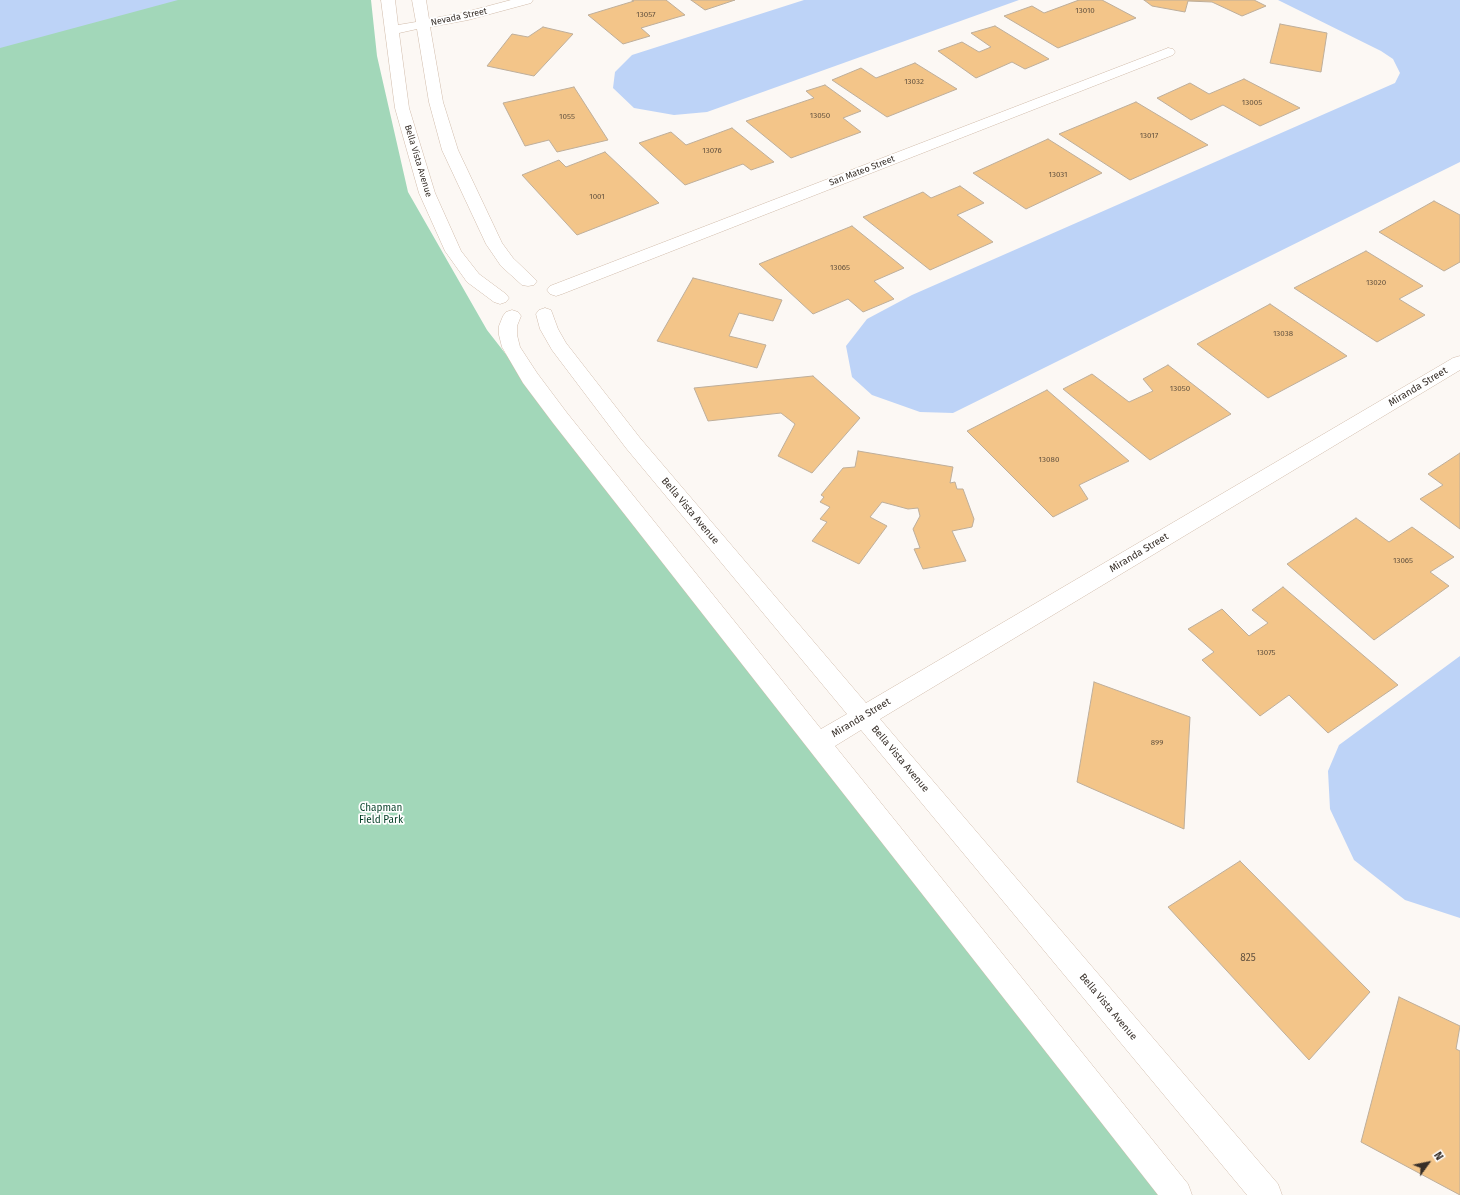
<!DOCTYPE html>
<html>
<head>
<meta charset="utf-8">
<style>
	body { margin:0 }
	#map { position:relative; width:1460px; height:1195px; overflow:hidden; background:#fcf8f4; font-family:"Fira Sans",sans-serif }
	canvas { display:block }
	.north { position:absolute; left:1408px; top:1143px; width:40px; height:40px; -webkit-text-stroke:3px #fff; paint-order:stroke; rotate:57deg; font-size:11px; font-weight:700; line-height:16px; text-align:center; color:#362e28 }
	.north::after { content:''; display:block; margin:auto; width:14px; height:18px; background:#362e28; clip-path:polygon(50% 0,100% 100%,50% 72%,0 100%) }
</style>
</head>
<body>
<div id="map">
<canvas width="1460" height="1195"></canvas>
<div class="north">N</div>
</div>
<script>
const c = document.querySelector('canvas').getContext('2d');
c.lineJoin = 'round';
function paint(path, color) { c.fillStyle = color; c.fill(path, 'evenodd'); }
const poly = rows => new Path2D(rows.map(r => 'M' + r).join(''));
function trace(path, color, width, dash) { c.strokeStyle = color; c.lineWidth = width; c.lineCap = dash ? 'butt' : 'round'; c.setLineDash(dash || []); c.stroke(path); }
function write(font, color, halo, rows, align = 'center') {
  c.font = font + ' "Fira Sans",sans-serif'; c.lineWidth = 3.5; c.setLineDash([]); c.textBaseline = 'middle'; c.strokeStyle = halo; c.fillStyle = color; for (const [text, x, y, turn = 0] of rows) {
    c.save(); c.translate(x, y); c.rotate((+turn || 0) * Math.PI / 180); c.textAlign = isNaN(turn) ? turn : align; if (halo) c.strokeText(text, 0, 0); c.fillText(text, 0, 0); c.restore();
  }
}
const green = poly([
	[0,0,371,0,377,56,408,192,487,330,1161,1195,0,1195]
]);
const water = poly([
	[0,0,178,0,0,48],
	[804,0,1019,0,707,112,674,115,634,108,613,88,615,72,632,55],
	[1278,0,1460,0,1460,162,953,413,920,412,872,395,852,377,846,346,867,319,912,295,1395,83,1400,73,1393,59,1381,51],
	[1460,656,1460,918,1405,900,1354,860,1330,809,1328,771,1339,745]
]);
const building = poly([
	[632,0,666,0,685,15,641,28,650,36,623,44,588,15,634,1,632,0],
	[691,0,735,0,705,10,691,0],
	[1079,0,1102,0,1136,18,1058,48,1004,16,1032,6,1044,13,1079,0],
	[1144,0,1254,0,1266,6,1242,16,1212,2,1188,1,1185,12,1152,6,1144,0],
	[1280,24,1327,33,1321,72,1270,63,1280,24],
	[995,26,1049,59,1025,69,1012,62,976,78,938,51,962,42,979,52,991,47,971,33,995,26],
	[543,27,573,34,534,76,487,66,512,34,528,37,543,27],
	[915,63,957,89,887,117,832,80,861,68,876,78,915,63],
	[1244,79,1300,108,1260,126,1223,105,1191,120,1157,98,1190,83,1209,94,1244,79],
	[825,85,861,111,843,118,861,132,791,158,746,121,814,98,806,91,825,85],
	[574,87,608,140,557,152,549,140,525,146,503,103,574,87],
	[1136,102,1208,145,1130,180,1059,134,1136,102],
	[732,128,774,162,751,170,743,164,685,185,639,143,671,132,686,145,732,128],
	[1048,139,1102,173,1026,209,973,173,1048,139],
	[605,152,659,203,577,235,522,175,559,160,566,167,605,152],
	[960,186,984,203,957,215,993,242,930,270,863,217,923,192,931,198,960,186],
	[1434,201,1460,215,1460,262,1444,271,1379,232,1434,201],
	[852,226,904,268,874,281,894,299,863,312,848,299,813,314,759,264,852,226],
	[1366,251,1423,286,1399,299,1425,315,1377,342,1294,288,1366,251],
	[693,278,782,300,773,321,739,313,729,336,766,345,757,368,657,341,693,278],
	[1270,304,1347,356,1268,398,1197,344,1270,304],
	[1168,365,1231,414,1150,460,1063,389,1092,374,1129,402,1153,391,1143,379,1168,365],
	[813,376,860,418,812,473,778,456,795,424,781,413,708,421,694,388,813,376],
	[1047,390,1129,461,1079,485,1088,499,1053,517,967,431,1047,390],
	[858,451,953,467,950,483,955,482,957,489,963,489,974,519,972,527,952,531,966,561,923,569,914,549,920,548,913,529,920,516,918,508,908,509,882,502,870,517,887,526,859,564,812,541,827,522,820,519,830,507,820,502,824,497,821,495,843,468,855,467,858,451],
	[1460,453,1460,529,1420,499,1443,485,1428,474,1460,453],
	[1356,518,1389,542,1412,527,1454,557,1430,572,1449,586,1374,640,1287,564,1356,518],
	[1283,587,1398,685,1328,733,1289,695,1260,716,1202,660,1214,652,1188,629,1222,609,1249,636,1268,623,1252,610,1283,587],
	[1094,682,1190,717,1184,829,1077,782,1094,682],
	[1240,861,1370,992,1309,1060,1168,907,1240,861],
	[1399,997,1460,1026,1456,1049,1460,1051,1460,1195,1361,1142,1399,997]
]);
const minor = poly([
	[381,0,395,0,398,25,416,22,412,0,426,0,429,19,462,13,511,0,533,0,531,3,468,20,430,27,443,102,458,150,502,243,513,258,537,281,534,285,528,286,522,285,501,266,486,244,442,150,429,102,417,29,399,33,409,108,435,193,461,251,479,274,506,294,509,298,506,302,500,304,494,302,467,282,445,251,419,193,395,108,381,0],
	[1168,48,1173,49,1175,52,1173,55,562,294,556,296,550,294,547,290,550,286,1168,48],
	[545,308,551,310,558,329,566,343,640,438,866,703,1453,358,1460,356,1460,370,880,719,1278,1184,1282,1195,1247,1195,861,730,835,746,1188,1184,1192,1195,1158,1195,553,423,523,383,502,347,499,335,499,326,503,316,506,312,512,310,518,312,521,316,517,326,517,335,520,347,537,373,567,413,821,729,847,714,626,448,552,350,540,329,536,314,539,310,545,308]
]);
const numberNames = [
	["13010",1085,11],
	["13057",646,15],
	["13032",914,82],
	["13005",1252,103],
	["13050",820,116],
	["1055",567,117],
	["13017",1149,136],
	["13076",712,151],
	["13031",1058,175],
	["1001",597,197],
	["13065",840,268],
	["13020",1376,283],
	["13038",1283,334],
	["13050",1180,389],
	["13080",1049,460],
	["13065",1403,561],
	["13075",1266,653],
	["899",1157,743]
];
const farStreetnames = [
	["Nevada Street",459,17,-12],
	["Bella Vista Avenue",418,161,73],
	["San Mateo Street",862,171,-21]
];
const streetNames = [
	["Miranda Street",1418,387,-31],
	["Bella Vista Avenue",690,511,50],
	["Miranda Street",1139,553,-31],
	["Miranda Street",861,718,-31],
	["Bella Vista Avenue",900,759,50],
	["Bella Vista Avenue",1108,1007,50]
];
const parkNames = [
	["Chapman",381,808],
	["Field Park",381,820]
];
const nearNumbernames = [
	["825",1248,958]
];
paint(green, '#a2d7b9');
paint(water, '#bdd3f7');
paint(building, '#f3c589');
trace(building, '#beae9a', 1);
trace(minor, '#d1bcab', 1);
paint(minor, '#fff');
write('8px', '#655440', null, numberNames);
write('9px', '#362e28', '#fff', farStreetnames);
write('10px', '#362e28', '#fff', streetNames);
write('10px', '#003c23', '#fff', parkNames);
write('10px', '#655440', null, nearNumbernames);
</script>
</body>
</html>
